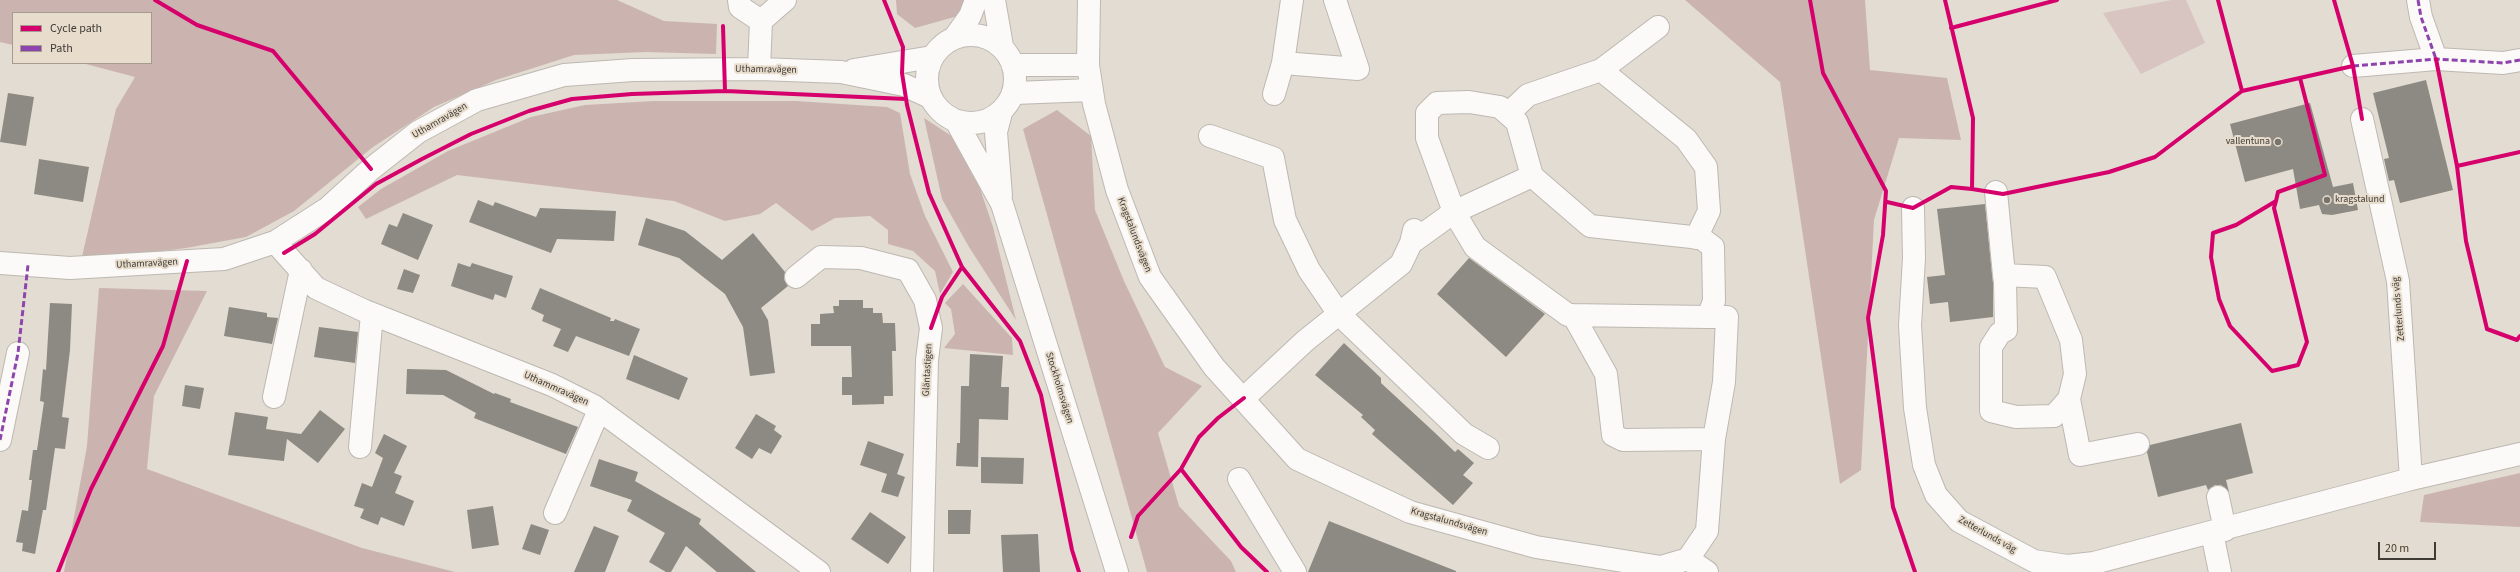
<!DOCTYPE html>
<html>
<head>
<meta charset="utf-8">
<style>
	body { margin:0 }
	#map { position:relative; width:2520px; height:572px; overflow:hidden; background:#e2dcd3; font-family:"Source Sans 3",sans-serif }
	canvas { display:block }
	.legend { position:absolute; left:12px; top:12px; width:140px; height:52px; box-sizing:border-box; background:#e8ddcd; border:1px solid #a49c90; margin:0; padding:5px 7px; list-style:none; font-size:12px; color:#3f3b35 }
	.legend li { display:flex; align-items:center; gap:8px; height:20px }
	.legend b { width:20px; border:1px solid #a49c90 }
	.scale { position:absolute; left:2378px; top:542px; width:58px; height:18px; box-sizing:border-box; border:2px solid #3f3b35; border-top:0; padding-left:5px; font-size:12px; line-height:14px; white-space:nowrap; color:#3f3b35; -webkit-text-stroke:3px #e8ddcd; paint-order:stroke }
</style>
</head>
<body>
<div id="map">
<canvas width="2520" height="572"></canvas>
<ul class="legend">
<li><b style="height:5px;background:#d6006c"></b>Cycle path</li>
<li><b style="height:5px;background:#8e44ad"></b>Path</li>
</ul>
<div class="scale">20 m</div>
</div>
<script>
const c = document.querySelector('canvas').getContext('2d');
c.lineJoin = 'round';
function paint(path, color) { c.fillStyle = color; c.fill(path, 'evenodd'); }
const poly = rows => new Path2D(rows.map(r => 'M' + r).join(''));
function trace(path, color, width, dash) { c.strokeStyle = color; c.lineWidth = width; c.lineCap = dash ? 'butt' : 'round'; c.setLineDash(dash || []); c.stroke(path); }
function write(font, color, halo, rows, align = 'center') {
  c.font = font + ' "Source Sans 3",sans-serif'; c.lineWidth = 4; c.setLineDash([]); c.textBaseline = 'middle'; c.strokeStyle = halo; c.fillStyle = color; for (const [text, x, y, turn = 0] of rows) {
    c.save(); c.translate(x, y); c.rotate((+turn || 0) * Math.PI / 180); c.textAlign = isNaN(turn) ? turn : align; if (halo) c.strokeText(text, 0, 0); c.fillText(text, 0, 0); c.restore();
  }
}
const green = poly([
	[2172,0,2186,0,2205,43,2141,74,2103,13]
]);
const forest = poly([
	[0,0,617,0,664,21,717,24,716,54,646,52,574,55,496,80,434,107,373,147,294,211,246,237,186,248,81,261,116,109,135,77,82,63,151,63,151,13,13,13,13,45,0,42],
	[896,0,972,0,965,14,915,28,897,14],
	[1685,0,1865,0,1870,70,1947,78,1961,140,1899,138,1874,220,1861,470,1840,484,1780,82],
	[654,101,796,101,887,107,900,113,910,174,925,216,953,272,940,294,935,271,913,251,888,244,888,230,870,216,835,218,812,231,776,203,760,214,725,221,674,201,457,175,366,219,358,207,381,189,448,151,531,117,585,105],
	[1057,110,1091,136,1095,210,1124,281,1165,367,1202,386,1158,433,1179,506,1231,561,1236,572,1147,572,1023,129],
	[924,118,956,139,968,153,993,227,1016,320,969,247,942,199],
	[963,284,1012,338,1013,355,944,348,955,334,951,309,945,303],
	[99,288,207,291,154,396,147,469,362,548,455,572,64,572,87,446],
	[2520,473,2520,527,2420,522,2424,495]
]);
const building = poly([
	[2426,80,2453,190,2400,203,2394,180,2389,181,2384,159,2389,158,2373,93],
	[8,93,34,97,26,146,0,142],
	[2310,103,2333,187,2353,183,2358,210,2332,215,2322,214,2319,205,2300,209,2293,169,2245,182,2230,124],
	[39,159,89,167,83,202,34,194],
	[478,200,493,206,495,202,536,217,540,208,616,211,614,241,557,239,551,253,469,222],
	[1985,204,1993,283,1993,317,1950,322,1948,302,1930,304,1927,277,1945,275,1937,209],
	[403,213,433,225,418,260,381,244,389,224,397,227],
	[646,218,685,231,722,260,753,233,785,272,784,279,788,286,761,308,768,320,775,373,750,376,743,327,725,294,679,258,638,245],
	[1469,258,1545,314,1506,357,1437,294],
	[458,263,470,267,472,263,513,276,506,298,495,294,493,300,451,286],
	[404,269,420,275,413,293,397,289],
	[540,288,611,318,610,321,614,321,615,319,640,329,629,356,576,336,568,352,553,346,561,329,542,321,544,315,531,309],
	[839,300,863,300,863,308,873,308,873,313,882,313,883,323,895,323,896,351,892,351,893,396,884,396,884,404,852,405,852,395,842,395,842,377,852,377,851,346,811,346,811,324,820,324,820,314,834,313,833,306,839,306],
	[50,303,72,304,70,350,62,417,69,418,65,449,55,448,46,510,43,510,35,554,22,551,23,543,16,542,22,510,28,511,32,480,29,480,33,450,37,450,44,402,40,401,43,369,46,370],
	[229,307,267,313,267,317,278,318,272,344,224,336],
	[319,327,358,332,355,363,314,357],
	[1344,343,1381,378,1381,383,1433,431,1455,452,1458,449,1474,463,1463,475,1473,483,1453,505,1372,434,1375,430,1361,417,1363,415,1315,375],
	[970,354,1003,356,1001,387,1009,387,1008,420,979,419,978,467,956,466,957,443,960,443,961,386,969,386],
	[634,355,688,378,679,400,626,379],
	[407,369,446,370,494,394,495,393,511,399,510,402,578,427,566,454,474,418,476,413,443,395,406,394],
	[185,385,204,388,200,409,182,406],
	[320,410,345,429,318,463,287,439,284,461,228,455,235,412,268,417,266,429,301,434],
	[756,414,776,426,774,430,782,436,771,454,759,448,752,459,735,448],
	[2241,423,2253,473,2226,480,2229,492,2221,485,2215,485,2208,490,2206,485,2158,497,2147,452,2150,445],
	[384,434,407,446,394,473,402,476,395,493,414,501,404,526,381,517,378,525,360,518,364,509,354,506,362,483,372,487,383,458,375,453],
	[868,441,904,454,897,474,905,477,898,497,881,492,887,474,860,465],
	[981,457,1024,458,1023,484,981,483],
	[599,459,638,472,635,481,701,519,699,524,756,572,717,572,686,546,671,572,666,572,649,562,665,533,627,511,632,500,590,486],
	[493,506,499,545,472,549,467,510],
	[948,510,971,510,970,534,948,534],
	[870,512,906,537,888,564,851,539],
	[1329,521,1456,571,1456,572,1308,572],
	[531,524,549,530,540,555,522,549],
	[594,526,619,536,605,572,574,572],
	[1038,534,1040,572,1003,572,1001,535]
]);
const minor = poly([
	[739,0,740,7,761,21],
	[1089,0,1088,65,1094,104,1117,190,1150,277,1214,367,1297,459,1410,512,1536,547,1661,567,1688,559,1707,531,1714,439,1623,440,1613,435,1606,374,1573,315],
	[1292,0,1283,63,1358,69,1335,0],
	[2418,0,2421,17,2436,59],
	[1014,65,1088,65],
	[2353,66,2436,59,2503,63,2520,60],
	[759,69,761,21,785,0],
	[854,70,932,57],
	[1601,70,1658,27],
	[1014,93,1092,90],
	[1274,94,1283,63],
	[1508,114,1528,95,1601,70,1686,139,1706,167,1709,211,1696,238],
	[1210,136,1273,158,1285,220,1309,270,1339,314,1464,434,1488,448],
	[1996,192,2004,275,2005,282,2006,330,2000,333,1991,347,1991,411,2016,417,2054,416,2069,399,2075,374,2071,340,2045,277,2004,275],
	[1913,208,1914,258,1910,325,1915,408,1924,465,1936,495,1959,521,2034,561,2067,566,2094,563,2411,479,2398,281,2362,119],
	[275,242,316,288,365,311,552,385,594,406,819,572],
	[1411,243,1454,212,1427,138,1427,113,1437,103,1469,102,1500,107,1517,122,1532,176,1454,212,1475,247,1568,315,1708,317,1714,301,1713,247,1701,238,1590,226,1532,176],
	[0,263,70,268,224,259,275,242,328,208,371,169,418,132,477,100,564,75,633,70,759,69,841,72,904,85,930,97],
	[796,277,821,257,861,258,908,270,925,300,931,328,927,360,922,572],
	[1708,317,1727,317,1724,382,1714,439],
	[274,397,301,270],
	[1244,398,1305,341,1401,264,1411,243,1414,230],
	[2069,399,2080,455,2138,444],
	[0,440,18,353],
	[360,447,372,314],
	[1239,479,1295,572],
	[2411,479,2520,454],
	[2218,497,2225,530],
	[555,513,599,410],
	[2212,533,2220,572],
	[1688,559,1707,572]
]);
const major = poly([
	[994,0,1002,46],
	'927 79a44 44 0 1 1 88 0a44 44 0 1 1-88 0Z',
	[955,37,970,16,976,0],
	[1001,113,996,132,1001,196],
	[956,121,1002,204,1117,572]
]);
const quiet = poly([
	[2418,0,2421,17,2436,59],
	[2353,66,2436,59,2503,63,2520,60],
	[0,440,18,353,28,265]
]);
const cycleway = poly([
	[155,0,197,25,273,51,371,169],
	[884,0,903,47,902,73,907,105,929,193,962,267,1020,341,1041,395,1072,550,1079,572],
	[1810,0,1823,73,1886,191,1883,235,1868,318,1893,507,1915,572],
	[2334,0,2353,66],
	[723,26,725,91],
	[1951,28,2057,0],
	[2436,59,2457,166,2466,241,2487,329,2517,340,2520,336],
	[2242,91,2353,66,2362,119],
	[2457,166,2520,152],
	[1972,189,2003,194,2109,172,2155,157,2242,91,2218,0],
	[2276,201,2236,225,2213,233,2211,257,2219,299,2230,326,2272,371,2298,365,2307,342,2274,208,2276,201,2278,192,2325,175,2300,78],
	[1887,202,1913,208,1951,187,1972,189,1973,118,1945,0],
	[284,253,315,234,376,184,422,159,471,134,529,111,572,99,632,94,725,91,906,99],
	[931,328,942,297,962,267],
	[1244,398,1218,418,1199,437,1181,469,1241,547,1267,572],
	[1131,537,1138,516,1181,469],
	[58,572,91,489,163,346,187,261]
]);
const markers = [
	[2278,142,4,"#78736c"],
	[2327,200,4,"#78736c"]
];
const streetNames = [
	["Uthamravägen",766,70,1],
	["Uthamravägen",440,121,-30],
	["Kragstalundsvägen",1134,235,69],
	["Uthamravägen",147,264,-3],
	["Zetterlunds väg",2399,309,-95],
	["Gläntastigen",928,370,-87],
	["Stockholmsvägen",1059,388,73],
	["Uthammravägen",556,389,24],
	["Kragstalundsvägen",1449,522,16],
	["Zetterlunds väg",1987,535,29]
];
const poiNames = [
	["vallentuna",2270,142],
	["kragstalund",2335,200,"left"]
];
paint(green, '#d8c5c1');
paint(forest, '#cbb4b0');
paint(building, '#8c8a82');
trace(minor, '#bdb8b1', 24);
trace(major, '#bdb8b1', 24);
trace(minor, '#fbfaf8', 22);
trace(major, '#fbfaf8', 22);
trace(quiet, '#8e44ad', 3, [6, 3]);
trace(cycleway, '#d6006c', 4);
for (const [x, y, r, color] of markers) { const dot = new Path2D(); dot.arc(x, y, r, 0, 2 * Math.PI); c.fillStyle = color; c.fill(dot); trace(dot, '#e8ddcd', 1.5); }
write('10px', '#3f3b35', '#e8ddcd', streetNames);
write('10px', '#3f3b35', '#e8ddcd', poiNames, 'right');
</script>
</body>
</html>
